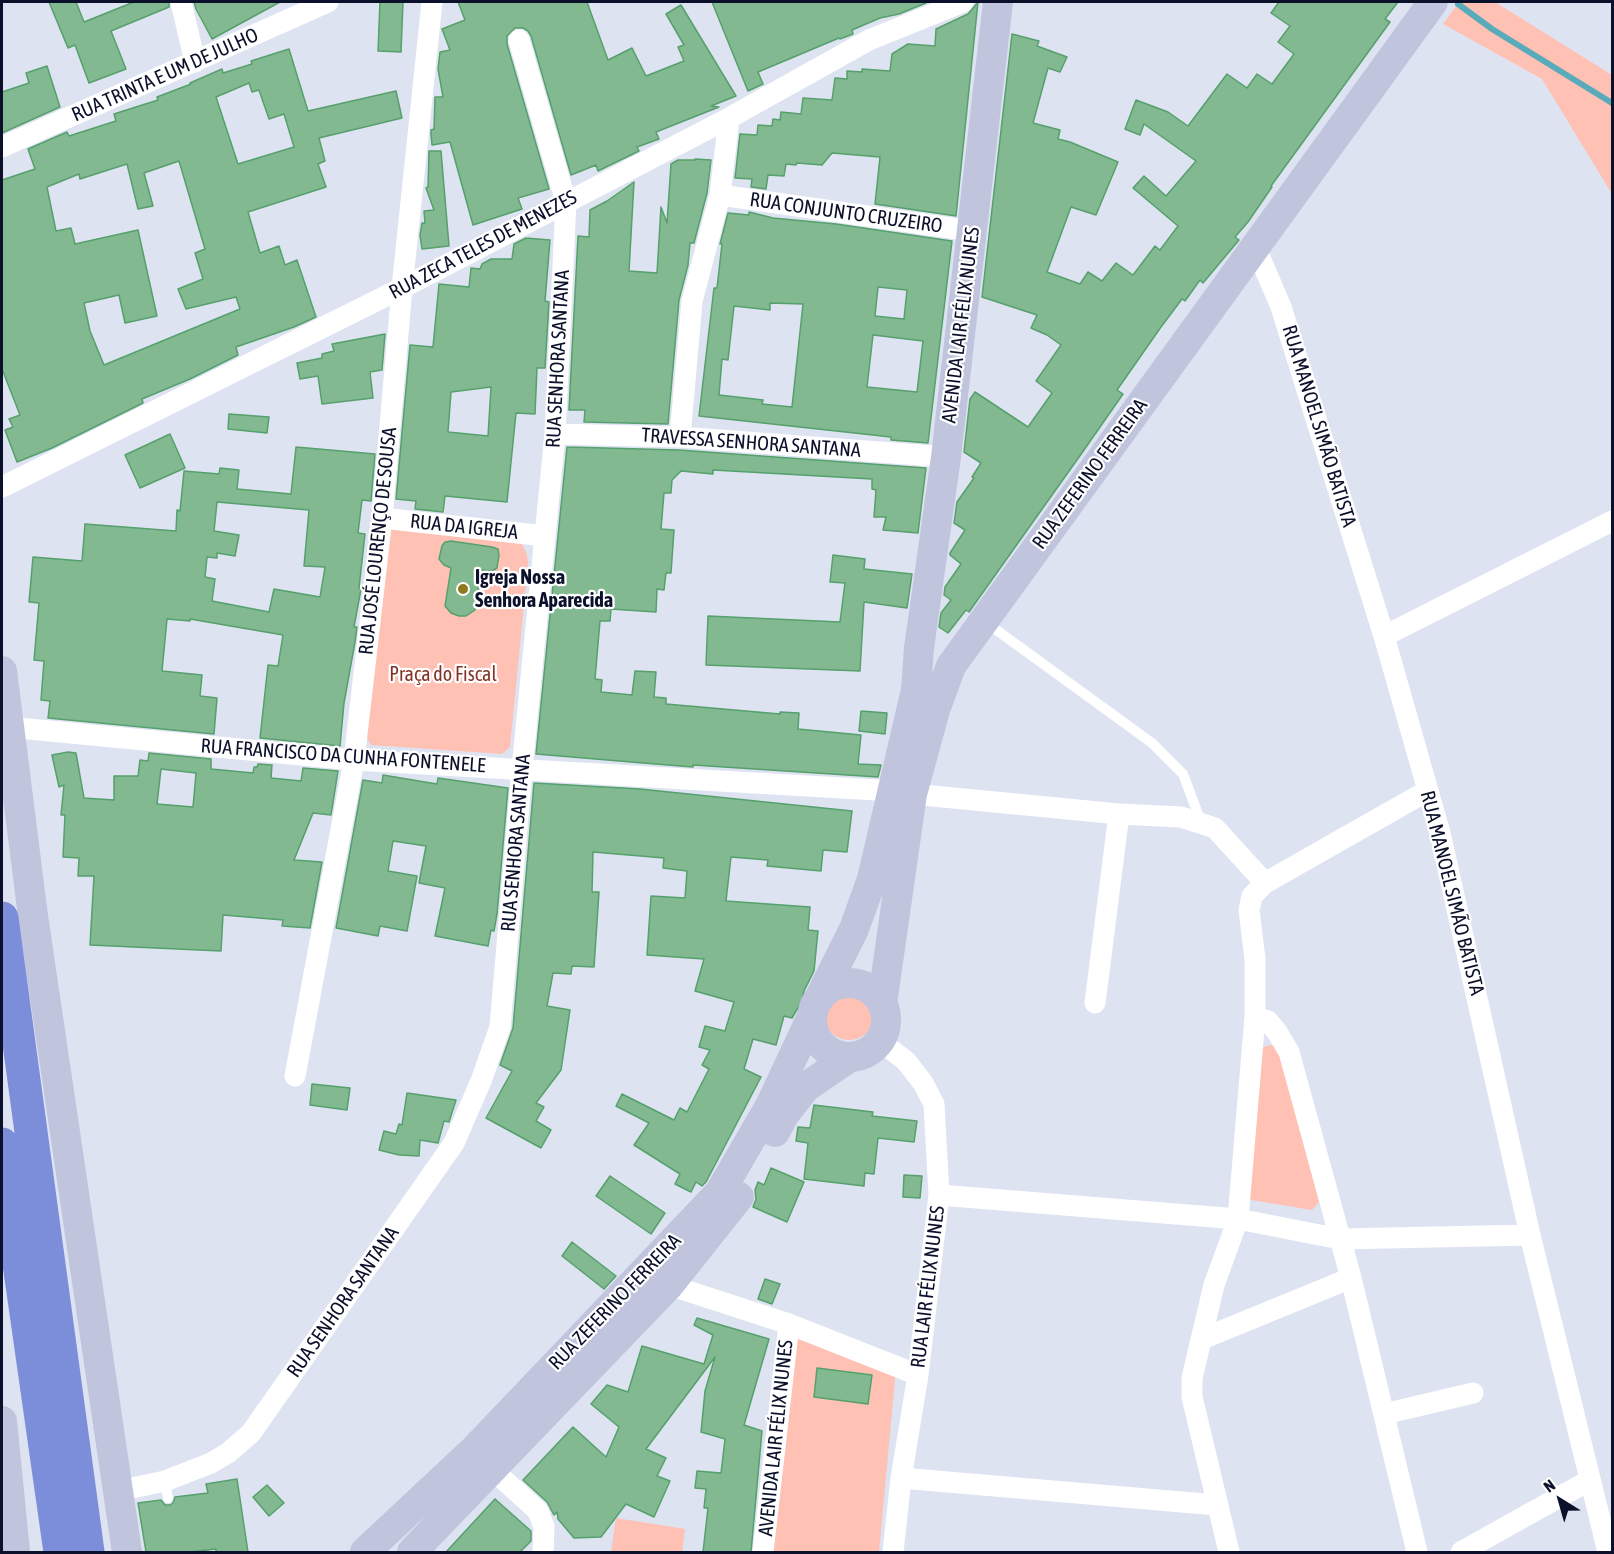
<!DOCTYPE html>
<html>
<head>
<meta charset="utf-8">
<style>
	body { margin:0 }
	#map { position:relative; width:1614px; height:1554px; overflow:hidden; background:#dee3f2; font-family:"Asap Condensed",sans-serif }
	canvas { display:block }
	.frame { position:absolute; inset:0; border:3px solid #0b102b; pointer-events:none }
	.north { position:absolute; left:1530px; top:1470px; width:60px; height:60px; -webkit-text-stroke:4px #fff; paint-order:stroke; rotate:323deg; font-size:16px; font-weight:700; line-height:24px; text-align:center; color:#0b102b }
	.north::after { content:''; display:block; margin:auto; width:21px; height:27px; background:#0b102b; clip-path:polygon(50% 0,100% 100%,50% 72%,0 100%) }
</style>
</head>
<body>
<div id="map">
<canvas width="1614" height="1554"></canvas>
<div class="frame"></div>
<div class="north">N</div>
</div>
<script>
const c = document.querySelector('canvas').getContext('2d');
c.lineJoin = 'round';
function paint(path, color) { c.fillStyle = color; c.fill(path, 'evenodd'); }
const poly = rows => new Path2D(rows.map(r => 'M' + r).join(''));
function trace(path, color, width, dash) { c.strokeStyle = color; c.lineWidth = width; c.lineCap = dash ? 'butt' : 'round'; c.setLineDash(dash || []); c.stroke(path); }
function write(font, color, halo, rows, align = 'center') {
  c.font = font + ' "Asap Condensed",sans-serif'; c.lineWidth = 4.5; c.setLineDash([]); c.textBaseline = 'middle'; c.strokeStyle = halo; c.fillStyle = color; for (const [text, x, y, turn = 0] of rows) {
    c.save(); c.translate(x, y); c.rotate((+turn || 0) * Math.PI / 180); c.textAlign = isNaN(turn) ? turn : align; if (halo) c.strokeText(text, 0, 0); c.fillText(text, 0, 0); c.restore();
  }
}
const green = poly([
	[1459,2,1495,2,1612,75,1612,194,1542,79,1443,24],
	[389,526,522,544,527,554,528,563,510,747,502,754,371,745,366,737],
	'824 1015a25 25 0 1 1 50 0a25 25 0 1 1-50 0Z',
	[1272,1045,1279,1049,1319,1202,1312,1210,1245,1199,1263,1047],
	[796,1338,896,1369,879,1552,773,1552],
	[616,1518,685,1529,682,1552,611,1552]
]);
const stream = poly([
	[1458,4,1492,29,1612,103]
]);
const building = poly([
	[49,2,76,2,84,22,134,2,169,2,169,7,111,31,126,69,89,83,75,45,68,48,49,2],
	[194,2,280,2,212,39,196,9,194,2],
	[380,2,403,2,401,52,378,51,380,2],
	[458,2,587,2,608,60,632,48,646,76,684,61,678,47,684,45,666,14,681,5,736,96,711,106,719,107,656,132,659,139,637,147,639,151,602,169,598,171,596,165,571,175,531,36,528,31,523,28,515,28,507,36,507,44,549,189,518,198,522,209,473,225,450,142,432,145,431,135,431,130,434,129,435,97,443,97,438,69,440,52,450,50,442,29,465,20,458,2],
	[712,2,925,2,926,3,899,14,880,18,852,30,853,34,840,39,839,38,758,72,763,84,748,91,712,2],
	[978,2,956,216,875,204,880,157,832,153,822,165,797,163,796,165,786,164,784,176,768,175,766,189,751,187,752,179,735,178,740,134,757,135,758,125,772,126,773,119,780,120,781,112,801,114,803,98,832,100,835,78,847,79,847,71,862,72,862,69,890,71,892,54,908,44,935,46,936,29,968,14,978,2],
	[1279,2,1398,2,1385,19,1390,22,1271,186,1272,187,1248,222,1235,237,1239,240,1203,283,1200,280,1185,301,1182,299,1161,327,1117,390,1123,394,1084,450,969,612,966,610,948,633,939,627,941,613,951,600,944,595,945,587,961,564,950,555,950,553,965,530,954,523,957,502,974,478,972,477,981,463,964,452,970,399,975,392,1028,427,1052,393,1036,381,1061,345,1047,335,1031,328,1037,315,982,297,1012,34,1039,41,1037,46,1067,57,1060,72,1048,68,1033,123,1060,130,1058,139,1070,142,1118,162,1096,215,1071,207,1047,272,1080,284,1088,272,1102,281,1116,263,1133,275,1155,246,1160,250,1178,226,1133,188,1144,176,1166,196,1196,161,1144,124,1140,135,1125,129,1136,100,1168,112,1188,126,1227,74,1247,88,1257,74,1272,84,1294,54,1278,42,1290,26,1271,13,1279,2],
	[289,49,308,111,396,91,402,118,319,138,325,161,318,164,326,187,248,212,260,253,279,246,285,265,297,260,316,317,294,327,236,347,238,355,190,379,142,399,143,403,52,448,17,462,5,430,13,427,9,419,20,415,2,369,2,180,35,169,28,149,67,132,69,136,116,121,114,114,158,100,157,97,191,84,190,83,222,69,223,73,252,64,251,61,289,49],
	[249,83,252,92,259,90,269,119,284,114,294,147,238,164,216,97,249,83],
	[179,161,205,249,195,253,203,279,178,289,186,309,236,297,240,309,104,365,90,331,84,303,119,295,125,323,157,316,138,230,75,244,71,228,56,231,47,187,79,174,80,179,127,164,138,209,153,206,144,173,179,161],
	[47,66,60,107,2,133,2,92,29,83,26,73,47,66],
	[429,151,441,151,449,246,422,249,420,235,422,223,425,223,424,211,434,210,426,188,428,187,429,151],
	[695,159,711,160,707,193,694,243,690,243,688,265,679,300,668,424,584,422,585,410,569,410,578,236,589,237,590,210,607,201,634,182,629,271,657,273,661,207,667,223,671,164,678,160,695,160,695,159],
	[749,212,773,218,836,224,952,241,928,443,891,440,891,437,699,416,714,288,717,288,722,244,720,244,728,213,749,215,749,212],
	[878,287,907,290,904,319,875,316,878,287],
	[770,303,803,304,792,407,762,404,763,400,719,395,722,359,728,360,734,306,770,310,770,303],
	[873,335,923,341,917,392,867,387,873,335],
	[526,238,550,240,545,301,549,302,545,368,537,368,535,414,516,413,507,502,445,496,443,512,415,509,416,501,396,499,410,345,433,347,439,284,469,287,471,268,480,269,482,264,491,259,512,259,514,244,526,238],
	[491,387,488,436,448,432,451,392,491,387],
	[385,334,382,370,370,372,373,398,322,404,318,376,300,379,297,363,322,358,322,354,334,351,332,344,385,334],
	[229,414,269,417,267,433,228,429,229,414],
	[170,434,185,468,140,488,125,455,170,434],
	[296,447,375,454,371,501,362,500,358,533,365,534,359,588,361,589,354,627,357,627,355,642,344,703,340,746,260,738,268,665,278,666,283,635,190,619,190,621,167,619,162,671,202,675,200,696,217,698,214,734,48,718,50,701,41,700,44,661,34,660,39,603,29,602,33,557,82,561,85,524,176,531,177,510,180,511,184,471,219,474,220,468,239,470,237,489,291,494,296,447],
	[217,502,309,510,304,566,325,567,320,597,274,589,269,612,212,601,215,579,205,577,207,557,217,558,217,553,235,556,239,535,214,531,217,502],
	[567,447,679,450,926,468,918,533,883,530,886,517,874,517,876,490,872,489,872,479,713,470,713,474,681,471,672,480,671,493,664,493,661,529,674,530,671,573,666,573,664,590,657,589,656,612,611,609,610,621,600,621,595,679,602,680,601,692,632,695,635,671,656,672,654,697,666,698,666,704,780,714,780,712,799,713,798,729,861,735,858,764,881,765,878,777,693,765,693,767,643,763,536,754,567,447],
	[451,541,492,547,498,549,499,555,497,568,492,571,481,570,475,610,466,616,459,616,451,613,445,606,451,568,444,565,439,559,442,546,445,542,451,541],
	[833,555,865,559,864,569,912,574,907,608,864,602,860,671,706,665,708,616,840,622,845,583,830,582,833,555],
	[861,711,887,713,885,734,859,731,861,711],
	[68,752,76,753,84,798,114,800,114,776,138,776,140,760,148,761,149,753,211,759,211,769,253,773,254,767,257,767,258,764,272,765,271,778,301,781,303,768,338,771,331,815,313,813,294,860,322,862,310,928,282,926,283,920,223,915,221,951,90,945,94,876,78,876,79,858,63,857,65,815,61,815,64,785,59,787,52,755,68,752],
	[161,769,196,773,193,807,157,804,161,769],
	[383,775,437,784,438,778,508,788,497,914,494,931,491,930,488,946,435,936,445,888,419,883,426,846,393,841,388,871,417,876,407,931,380,926,378,936,336,928,363,780,382,783,383,775],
	[534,783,640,789,852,811,847,852,823,850,821,871,767,866,768,860,731,857,726,901,810,907,808,930,818,931,814,971,804,991,802,1001,792,1018,784,1016,776,1045,753,1039,744,1069,761,1077,706,1182,702,1186,696,1182,691,1192,675,1184,680,1174,634,1145,649,1123,616,1106,622,1094,674,1120,680,1108,687,1112,709,1069,702,1065,710,1050,699,1047,705,1026,725,1031,734,1002,695,991,704,959,647,955,651,896,685,898,687,871,663,868,664,858,593,852,592,892,599,892,594,967,572,966,571,974,553,973,547,1006,570,1010,561,1070,536,1103,544,1107,536,1121,551,1130,541,1148,486,1118,512,1071,500,1065,513,1028,534,783],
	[312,1084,350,1088,347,1110,310,1105,312,1084],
	[407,1093,456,1100,449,1122,444,1121,438,1143,420,1140,419,1156,399,1155,379,1150,384,1131,396,1134,399,1124,402,1125,407,1093],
	[814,1105,873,1112,872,1116,917,1121,914,1142,878,1138,874,1174,865,1173,864,1186,804,1179,808,1143,796,1141,798,1127,810,1128,814,1105],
	[771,1168,804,1182,787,1222,753,1207,756,1199,755,1190,758,1182,764,1185,771,1168],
	[904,1175,922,1176,920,1198,903,1197,904,1175],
	[610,1176,665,1213,651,1234,596,1196,610,1176],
	[572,1242,616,1276,604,1289,562,1256,572,1242],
	[765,1279,780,1284,772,1304,758,1299,765,1279],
	[697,1318,769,1339,744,1425,762,1431,751,1552,703,1552,708,1508,704,1508,706,1489,695,1488,697,1471,721,1473,725,1439,701,1432,705,1391,715,1357,646,1449,666,1458,657,1476,670,1481,654,1517,626,1504,601,1537,574,1538,558,1519,557,1512,554,1515,547,1502,523,1480,573,1427,606,1457,619,1427,591,1404,607,1385,628,1392,642,1346,704,1364,713,1335,694,1325,697,1318],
	[817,1368,872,1375,868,1404,814,1397,817,1368],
	[237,1479,248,1552,216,1552,216,1549,190,1552,146,1552,138,1503,161,1500,165,1505,170,1505,173,1503,175,1497,208,1493,206,1484,237,1479],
	[267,1485,284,1503,269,1516,253,1497,267,1485],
	[495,1499,531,1531,531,1541,520,1552,446,1552,495,1499]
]);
const lane = poly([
	[984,621,1152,743,1183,774,1201,822],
	[165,1481,168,1498]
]);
const street = poly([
	[181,2,195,62],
	[2,147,328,2],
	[720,195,972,231],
	[1255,246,1281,307,1384,636,1440,833,1530,1235,1608,1552],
	[555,434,680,437,946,457],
	[680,437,692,301,720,195,729,118],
	[2,487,402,288,729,118,869,40,963,2],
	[382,518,545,536],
	[1384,636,1612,521],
	[8,727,354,760,894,791],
	[912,794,1119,814,1181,817,1215,828,1265,883],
	[1095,1003,1119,814],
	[1255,1017,1268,1021,1277,1032,1289,1052,1351,1278,1417,1552],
	[880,1041,906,1061,923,1083,934,1104,939,1195,918,1375,901,1478,893,1552],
	[295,1076,354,760,382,518,402,288,432,2],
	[939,1195,1238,1219,1340,1239,1530,1235],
	[669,1285,789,1324,918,1375],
	[1202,1339,1351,1278],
	[1384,1414,1473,1393],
	[493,1470,538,1511,544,1527,543,1552],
	[901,1478,1217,1505],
	[118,1491,165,1481,211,1463,228,1453,251,1433,454,1143,481,1081,500,1027,522,769,555,434,566,202,519,40],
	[763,1552,789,1324],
	[1229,1552,1192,1397,1192,1378,1214,1285,1238,1219,1255,1017,1255,959,1249,910,1252,896,1265,883,1427,791],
	[1461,1552,1590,1480]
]);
const secondary = poly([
	[2,671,33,916,127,1552],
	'812 1020a37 37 0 1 1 74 0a37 37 0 1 1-74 0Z',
	[819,999,854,929,872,879,916,690,919,648,946,457,998,2],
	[882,1004,912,794,935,710,951,666,1433,2],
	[775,1132,784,1115,806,1087,850,1057],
	[2,1421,15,1552],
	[365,1552,473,1451,720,1192,770,1106,813,1014],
	[412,1552,669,1285,739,1197]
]);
const highway = poly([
	[2,918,88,1552],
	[2,1144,60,1552]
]);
const markers = [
	[463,589,6,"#91771d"]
];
const streetNames = [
	["RUA TRINTA E UM DE JULHO",165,75,-24],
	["RUA CONJUNTO CRUZEIRO",846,213,8],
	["RUA ZECA TELES DE MENEZES",483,245,-28],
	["AVENIDA LAIR FÉLIX NUNES",961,325,-83],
	["RUA SENHORA SANTANA",558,359,-87],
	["RUA MANOEL SIMÃO BATISTA",1319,426,73],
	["TRAVESSA SENHORA SANTANA",751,443,4],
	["RUA ZEFERINO FERREIRA",1090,474,-54],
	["RUA DA IGREJA",464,527,6],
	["RUA JOSÉ LOURENÇO DE SOUSA",378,541,-84],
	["RUA FRANCISCO DA CUNHA FONTENELE",343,756,4],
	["RUA SENHORA SANTANA",516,843,-85],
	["RUA MANOEL SIMÃO BATISTA",1452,893,76],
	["RUA LAIR FÉLIX NUNES",928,1287,-83],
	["RUA SENHORA SANTANA",343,1302,-55],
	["RUA ZEFERINO FERREIRA",615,1302,-46],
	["AVENIDA LAIR FÉLIX NUNES",776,1438,-84]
];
const poiNames = [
	["Igreja Nossa",475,578],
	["Senhora Aparecida",475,601]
];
const parkNames = [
	["Praça do Fiscal",443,675]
];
paint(green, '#fec1b4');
trace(stream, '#59aaba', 6);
paint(building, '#82b991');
trace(building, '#55a06c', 1.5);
trace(lane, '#fff', 10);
trace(street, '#fff', 21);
trace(secondary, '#c0c5dd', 30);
trace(highway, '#7c8eda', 33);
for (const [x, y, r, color] of markers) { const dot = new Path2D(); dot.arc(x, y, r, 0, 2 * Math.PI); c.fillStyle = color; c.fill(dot); trace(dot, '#fff', 2); }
write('20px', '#0b102b', '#fff', streetNames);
write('bold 20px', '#0b102b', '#fff', poiNames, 'left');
write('20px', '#823325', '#fff', parkNames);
</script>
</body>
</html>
